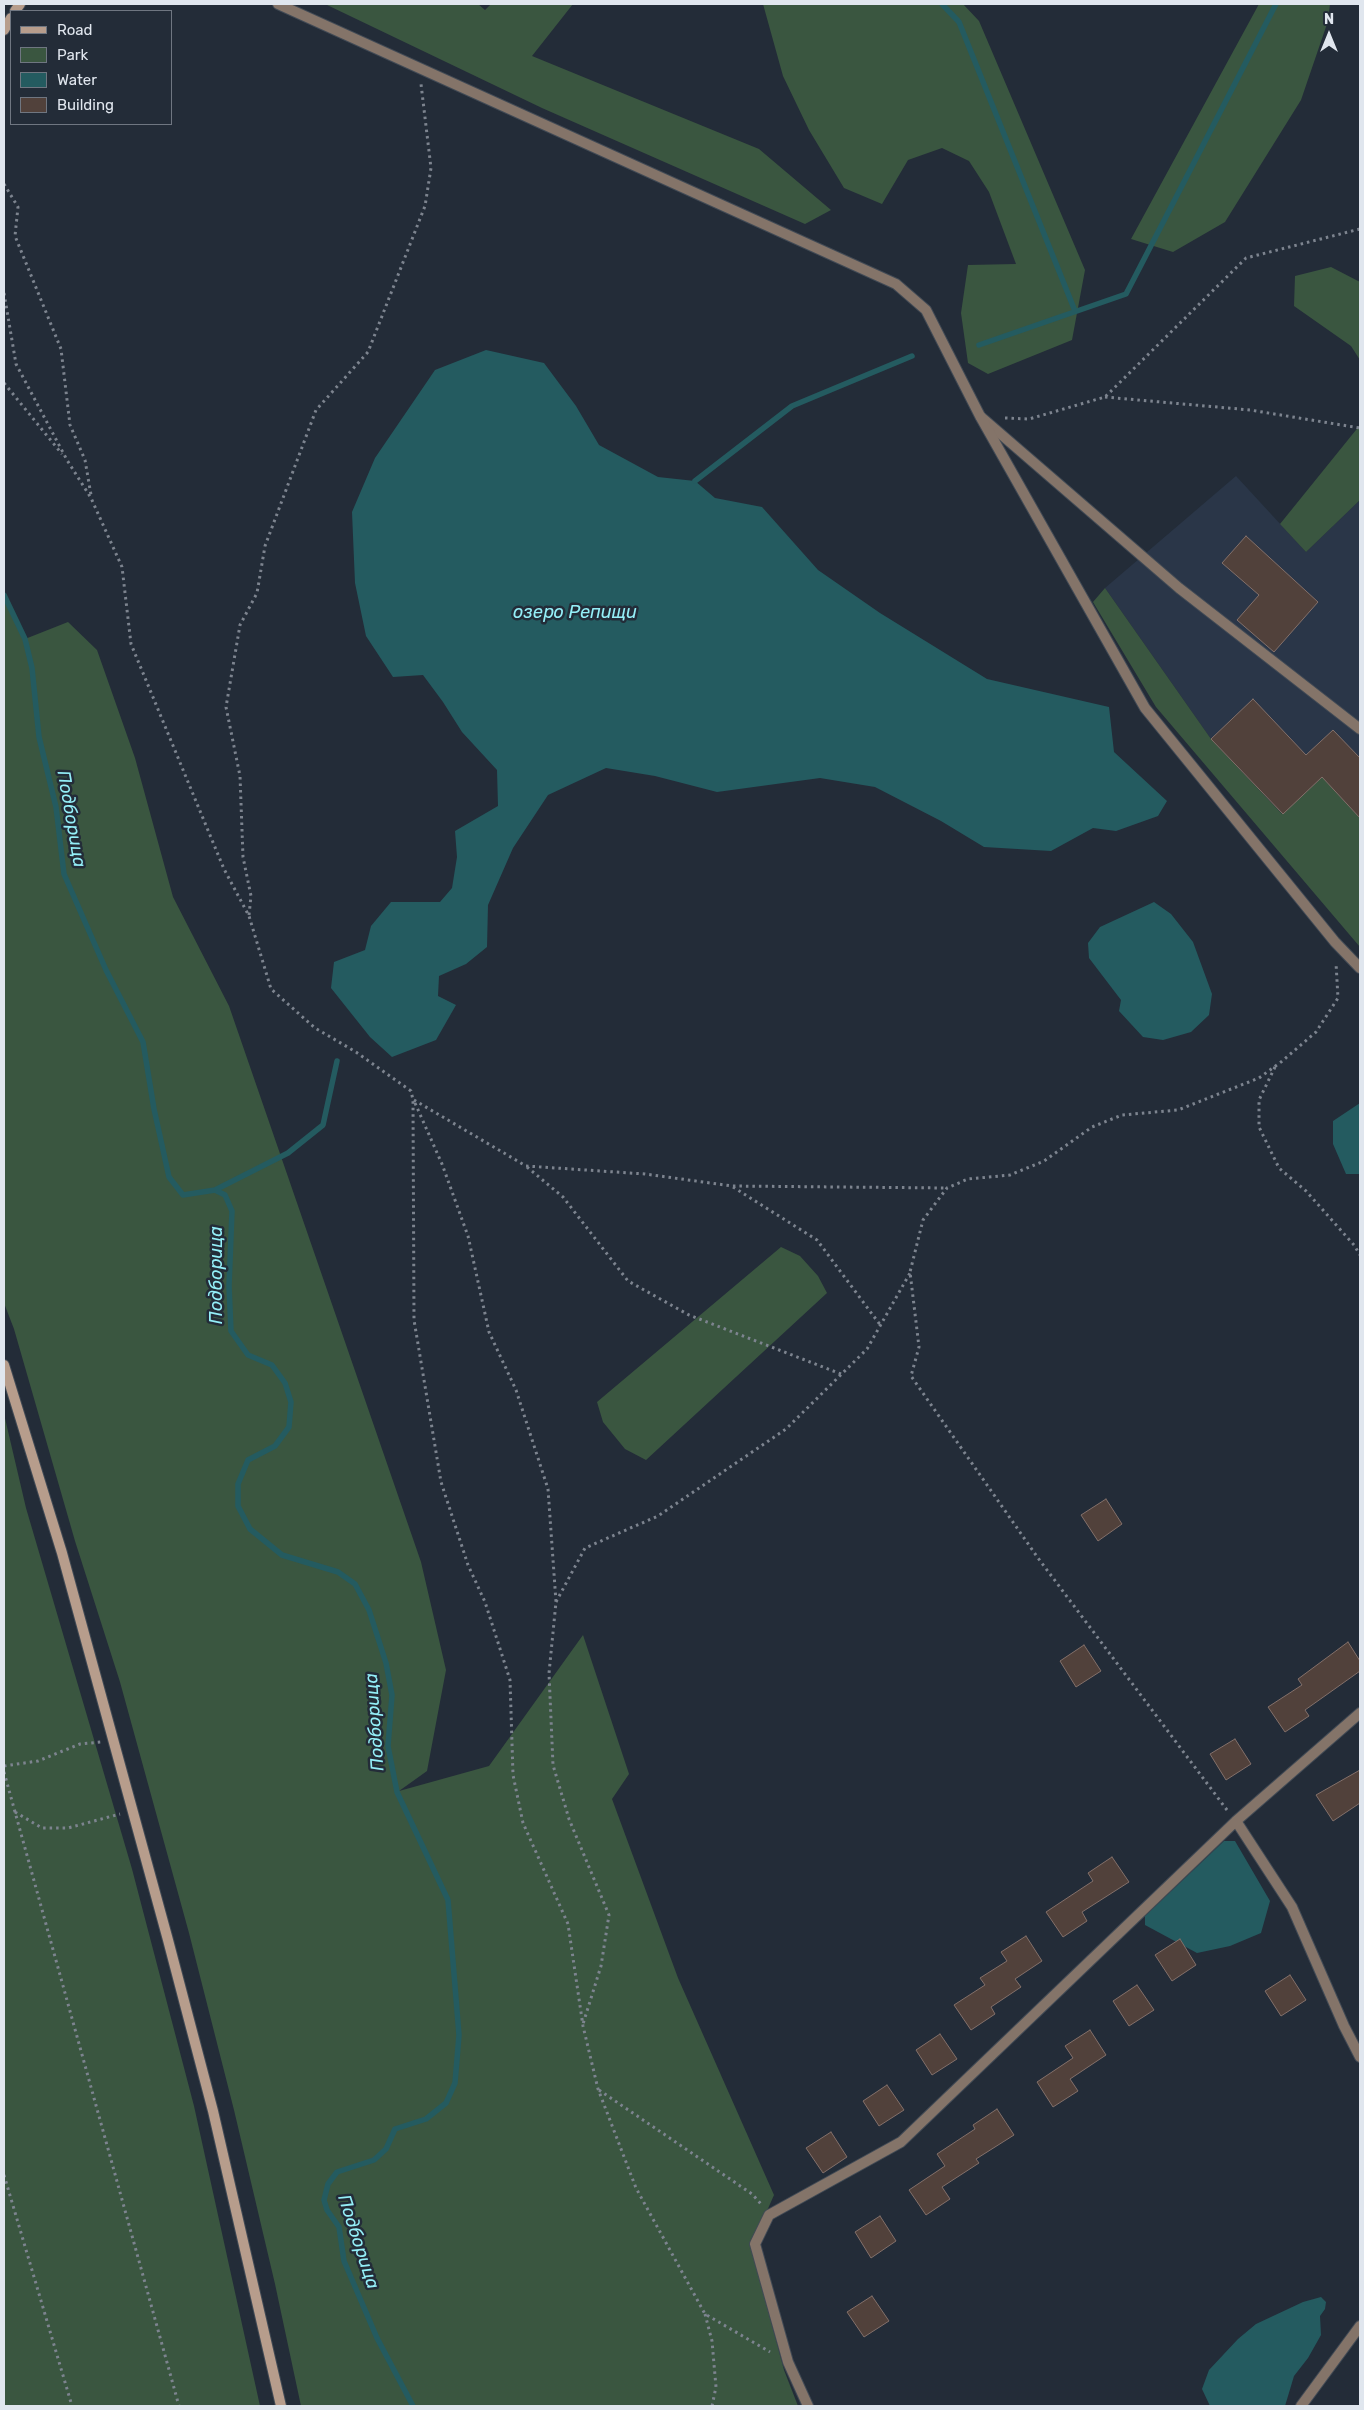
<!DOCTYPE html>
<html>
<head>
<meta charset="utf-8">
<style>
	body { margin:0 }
	#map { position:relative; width:1364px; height:2410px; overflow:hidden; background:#232c38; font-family:Rubik,sans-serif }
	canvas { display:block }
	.frame { position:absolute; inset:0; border:5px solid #e0e6ee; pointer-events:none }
	.legend { position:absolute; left:10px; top:10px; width:162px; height:115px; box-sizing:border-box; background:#232c38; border:1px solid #6f7681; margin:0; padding:6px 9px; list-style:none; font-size:15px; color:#e0e6ee }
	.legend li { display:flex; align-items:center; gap:10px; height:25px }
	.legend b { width:25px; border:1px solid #6f7681 }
	.north { position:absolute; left:1304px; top:10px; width:50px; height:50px; -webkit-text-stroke:4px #232c38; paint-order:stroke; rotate:0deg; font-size:14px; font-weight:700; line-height:20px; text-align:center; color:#e0e6ee }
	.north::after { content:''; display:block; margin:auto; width:18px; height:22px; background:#e0e6ee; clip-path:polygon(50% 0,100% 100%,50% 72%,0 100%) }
</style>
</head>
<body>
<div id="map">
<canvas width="1364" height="2410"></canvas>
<div class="frame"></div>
<ul class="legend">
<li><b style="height:6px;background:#b79d8c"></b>Road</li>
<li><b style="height:14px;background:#3a5640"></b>Park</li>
<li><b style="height:14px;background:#245b60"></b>Water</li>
<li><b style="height:14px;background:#51413b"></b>Building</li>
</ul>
<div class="north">N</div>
</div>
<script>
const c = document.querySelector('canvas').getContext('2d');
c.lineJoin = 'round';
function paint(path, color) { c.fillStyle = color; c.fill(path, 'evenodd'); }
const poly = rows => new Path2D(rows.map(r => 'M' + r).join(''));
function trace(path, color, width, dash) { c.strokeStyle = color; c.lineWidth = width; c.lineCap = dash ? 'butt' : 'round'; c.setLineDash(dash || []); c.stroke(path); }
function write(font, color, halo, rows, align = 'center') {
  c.font = font + ' Rubik,sans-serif'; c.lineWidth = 5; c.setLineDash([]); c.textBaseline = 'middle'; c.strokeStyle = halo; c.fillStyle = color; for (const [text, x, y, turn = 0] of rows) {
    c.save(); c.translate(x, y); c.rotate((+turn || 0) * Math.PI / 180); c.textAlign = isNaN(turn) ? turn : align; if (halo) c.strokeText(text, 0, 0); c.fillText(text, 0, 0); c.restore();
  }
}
const built = poly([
	[1236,476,1306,552,1360,500,1360,818,1322,777,1283,814,1211,739,1105,588]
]);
const green = poly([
	[325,4,478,4,485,10,491,4,573,4,532,56,759,149,831,210,805,224,542,108],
	[763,4,963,4,979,21,1085,270,1072,340,988,374,968,363,961,313,968,265,1016,264,989,192,969,161,942,148,908,160,882,204,844,188,809,130,783,76],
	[1259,4,1330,4,1328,21,1301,100,1225,222,1173,252,1131,239],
	[1331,267,1360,282,1360,360,1351,346,1294,306,1295,276],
	[1360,425,1360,500,1306,552,1280,524],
	[1105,588,1211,739,1282,814,1322,777,1360,818,1360,947,1156,707,1093,602],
	[4,595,25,639,68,622,97,650,135,758,173,897,229,1006,421,1562,446,1670,427,1771,399,1791,489,1766,583,1635,629,1774,612,1799,678,1978,774,2195,751,2247,784,2370,798,2406,301,2406,275,2284,234,2110,189,1933,120,1682,75,1541,14,1329,4,1303],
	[781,1247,800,1256,818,1276,827,1293,646,1460,625,1449,603,1422,597,1402],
	[4,1414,26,1508,132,1869,194,2106,260,2406,4,2406]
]);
const water = poly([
	[486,350,544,363,576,406,599,445,658,477,695,481,715,498,762,507,818,570,880,613,987,679,1109,707,1114,752,1167,801,1158,816,1116,831,1093,828,1051,851,984,847,941,821,875,787,820,778,717,792,655,776,606,768,548,795,513,848,488,905,487,947,466,964,439,976,438,996,456,1005,436,1040,392,1057,370,1037,331,988,334,962,365,950,371,926,391,902,440,902,452,888,457,857,455,831,498,806,497,770,462,732,443,702,423,675,393,677,366,636,355,583,352,512,375,458,435,370],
	[1154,902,1171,914,1193,942,1212,994,1209,1015,1191,1032,1163,1040,1143,1037,1119,1011,1121,1000,1089,958,1088,943,1100,927],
	[1360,1103,1360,1174,1346,1174,1333,1144,1333,1121],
	[1224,1841,1235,1841,1270,1901,1261,1933,1230,1946,1197,1953,1145,1925,1145,1916],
	[1321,2297,1326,2302,1325,2309,1320,2316,1321,2335,1308,2358,1294,2376,1285,2406,1210,2406,1202,2389,1209,2370,1238,2339,1256,2324,1303,2302]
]);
const stream = poly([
	[942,4,959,22,1075,311],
	[979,345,1126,294,1276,4],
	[695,481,792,406,912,356],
	[4,595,25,639,32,668,39,737,56,807,64,874,106,970,143,1042,154,1109,169,1177,183,1195,215,1190,225,1195,232,1211,229,1286,231,1331,248,1355,272,1365,285,1383,291,1402,289,1427,275,1446,248,1460,238,1484,238,1506,250,1529,282,1555,338,1572,355,1584,369,1610,386,1663,392,1695,388,1746,397,1792,448,1900,459,2035,455,2083,446,2103,426,2119,395,2129,386,2149,374,2160,337,2172,328,2184,324,2200,327,2210,339,2227,344,2261,377,2338,413,2406],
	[215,1190,288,1153,323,1125,337,1061]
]);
const building = poly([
	[1246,536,1318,602,1274,652,1237,620,1259,595,1222,563,1246,536],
	[1253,699,1306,755,1333,730,1360,758,1360,818,1322,777,1283,814,1211,739,1253,699],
	[1106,1499,1122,1524,1098,1541,1081,1515,1106,1499],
	[1348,1642,1360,1661,1360,1671,1305,1710,1309,1716,1285,1732,1268,1707,1302,1685,1298,1679,1348,1642],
	[1084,1645,1101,1671,1076,1687,1060,1661,1084,1645],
	[1235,1739,1251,1764,1226,1780,1210,1754,1235,1739],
	[1360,1770,1360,1803,1333,1821,1316,1795,1360,1770],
	[1112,1857,1129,1882,1082,1912,1087,1921,1063,1937,1046,1912,1093,1881,1088,1873,1112,1857],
	[1026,1936,1042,1961,1015,1979,1021,1987,991,2007,995,2014,971,2030,954,2005,985,1985,980,1978,1007,1961,1001,1952,1026,1936],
	[1180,1939,1196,1965,1172,1981,1155,1955,1180,1939],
	[1290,1975,1306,2000,1281,2016,1265,1991,1290,1975],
	[1137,1985,1154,2010,1129,2026,1113,2001,1137,1985],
	[1090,2030,1106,2055,1070,2079,1078,2091,1053,2107,1037,2082,1073,2058,1065,2046,1090,2030],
	[940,2034,957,2059,932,2075,916,2050,940,2034],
	[887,2085,904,2110,879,2126,863,2101,887,2085],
	[997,2109,1014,2135,976,2159,979,2163,942,2187,950,2199,926,2215,909,2190,945,2166,937,2154,975,2129,973,2125,997,2109],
	[831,2132,847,2157,823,2173,806,2148,831,2132],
	[880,2216,896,2241,871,2258,855,2232,880,2216],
	[872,2296,889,2321,864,2337,847,2312,872,2296]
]);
const path = poly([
	[4,184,18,207,15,236,61,349,70,425,85,460,91,495],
	[4,293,16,364,67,460,91,498,122,567,131,644,224,869,249,916,271,989,315,1028,356,1052,411,1091,413,1100,414,1320,441,1482,468,1565,485,1602,510,1680,513,1775,523,1823,568,1924,583,2026,598,2089,636,2188,705,2314,770,2352],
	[4,383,62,454],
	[1105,397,1250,410,1360,428],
	[1005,418,1029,419,1105,397,1246,258,1360,229],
	[249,915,251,896,243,857,240,776,226,707,240,625,257,593,265,546,316,410,368,352,425,206,431,168,421,84],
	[1275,1067,1259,1100,1259,1127,1279,1168,1306,1191,1354,1245,1360,1255],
	[414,1100,526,1166,645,1174,732,1186,946,1188],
	[415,1103,442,1164,468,1236,489,1332,516,1390,548,1489,556,1602,549,1673,553,1765,569,1819,609,1915,601,1966,583,2024],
	[527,1167,563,1197,628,1281,689,1315,841,1374],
	[733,1187,817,1240,881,1326],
	[556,1602,585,1548,658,1516,786,1429,867,1349,910,1273],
	[4,1766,38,1761,80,1744,101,1742],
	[4,1772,179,2406],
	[1227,1810,1038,1558,911,1376,919,1347,910,1272,923,1220,947,1188,968,1179,1010,1175,1044,1161,1092,1127,1122,1115,1178,1110,1259,1078,1281,1062,1316,1032,1338,998,1336,963],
	[15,1812,42,1828,68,1828,120,1814],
	[599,2090,752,2194,761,2204],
	[4,2175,72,2406],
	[705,2314,712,2341,716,2387,712,2406]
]);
const service = poly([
	[981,417,1179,588,1360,729]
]);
const minor = poly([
	[278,4,896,284,926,310,980,416,1145,708,1335,942,1360,968],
	[1236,1821,1292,1907,1344,2026,1360,2057],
	[808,2406,788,2362,755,2244,769,2215,901,2142,1236,1821,1360,1713],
	[1301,2406,1360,2326]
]);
const secondary = poly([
	[15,11,20,4],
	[4,30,11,18],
	[4,1365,62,1553,168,1940,213,2111,281,2406]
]);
const waterNames = [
	["озеро Репищи",575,613],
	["Подборица",71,819,80],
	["Подборица",217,1275,-90],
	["Подборица",375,1722,-94],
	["Подборица",358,2242,72]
];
paint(built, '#2a3648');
paint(green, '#3a5640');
paint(water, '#245b60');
trace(stream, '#245b60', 5.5);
paint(building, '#51413b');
trace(building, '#83706a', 1);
trace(service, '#414a55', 12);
trace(minor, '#414a55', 12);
trace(secondary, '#414a55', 12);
trace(path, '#7d848f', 3, [2.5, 4]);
trace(service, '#847469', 10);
trace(minor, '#847469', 10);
trace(secondary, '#b79d8c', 10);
write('italic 18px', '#94eff8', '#232c38', waterNames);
</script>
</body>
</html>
